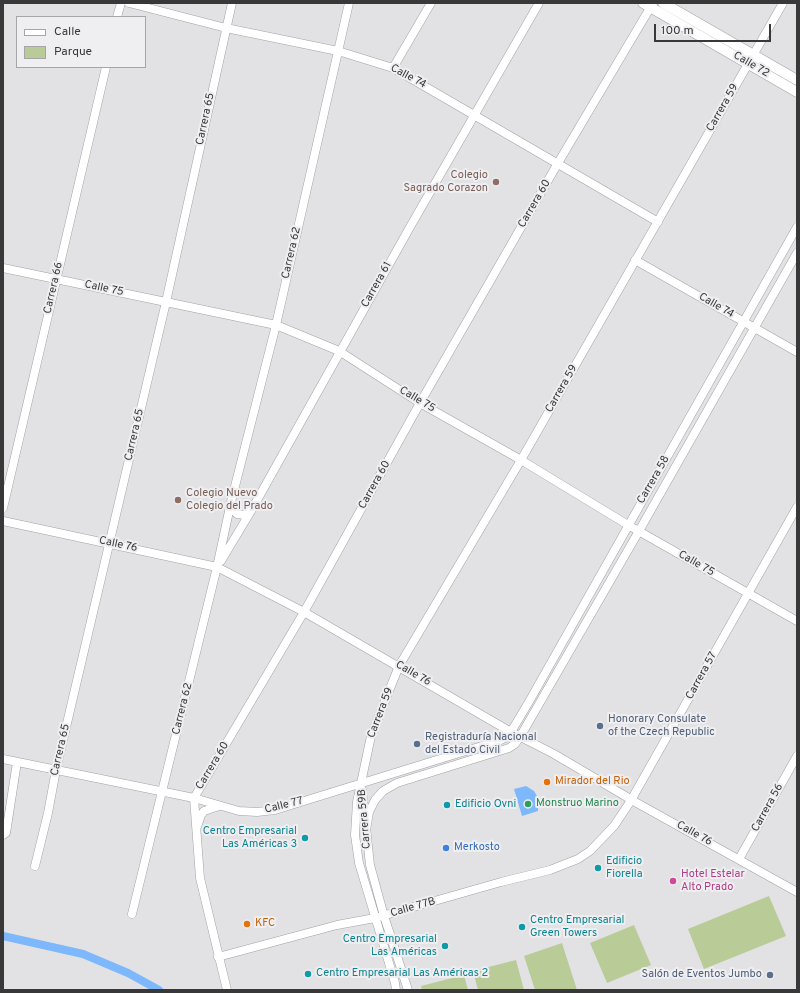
<!DOCTYPE html>
<html>
<head>
<meta charset="utf-8">
<style>
	body { margin:0 }
	#map { position:relative; width:800px; height:993px; overflow:hidden; background:#e2e2e5; font-family:Overpass,sans-serif }
	canvas { display:block }
	.frame { position:absolute; inset:0; border:4px solid #383839; pointer-events:none }
	.legend { position:absolute; left:16px; top:16px; width:130px; height:52px; box-sizing:border-box; background:#efeff2; border:1px solid #a6a6a8; margin:0; padding:5px 7px; list-style:none; font-size:12px; color:#383839 }
	.legend li { display:flex; align-items:center; gap:8px; height:20px }
	.legend b { width:20px; border:1px solid #a6a6a8 }
	.scale { position:absolute; left:654px; top:24px; width:117px; height:18px; box-sizing:border-box; border:2px solid #383839; border-top:0; padding-left:5px; font-size:12px; line-height:14px; white-space:nowrap; color:#383839; -webkit-text-stroke:3px #efeff2; paint-order:stroke }
</style>
</head>
<body>
<div id="map">
<canvas width="800" height="993"></canvas>
<div class="frame"></div>
<ul class="legend">
<li><b style="height:5px;background:#fff"></b>Calle</li>
<li><b style="height:11px;background:#b9cb97"></b>Parque</li>
</ul>
<div class="scale">100 m</div>
</div>
<script>
const c = document.querySelector('canvas').getContext('2d');
c.lineJoin = 'round';
function paint(path, color) { c.fillStyle = color; c.fill(path, 'evenodd'); }
const poly = rows => new Path2D(rows.map(r => 'M' + r).join(''));
function trace(path, color, width, dash) { c.strokeStyle = color; c.lineWidth = width; c.lineCap = dash ? 'butt' : 'round'; c.setLineDash(dash || []); c.stroke(path); }
function write(font, color, halo, rows, align = 'center') {
  c.font = font + ' Overpass,sans-serif'; c.lineWidth = 4; c.setLineDash([]); c.textBaseline = 'middle'; c.strokeStyle = halo; c.fillStyle = color; for (const [text, x, y, turn = 0] of rows) {
    c.save(); c.translate(x, y); c.rotate((+turn || 0) * Math.PI / 180); c.textAlign = isNaN(turn) ? turn : align; if (halo) c.strokeText(text, 0, 0); c.fillText(text, 0, 0); c.restore();
  }
}
const green = poly([
	[769,896,786,936,704,969,688,929],
	[634,925,651,965,607,983,590,943],
	[562,943,577,990,535,990,524,956],
	[516,960,524,990,478,990,473,971],
	[464,975,468,990,422,990,421,986]
]);
const water = poly([
	[526,786,534,791,538,798,538,811,522,816,514,789]
]);
const canal = poly([
	[3,936,83,954,128,973,159,990]
]);
const minor = poly([
	[129,3,226,28,338,51,393,68,658,222],
	[117,17,121,3],
	[393,68,431,3],
	[635,260,797,352],
	[3,268,276,325,339,351,420,403,521,460,628,525,797,621],
	[231,503,232,509,237,514,245,515,250,511],
	[3,508,106,67],
	[3,521,217,567,304,612,511,732,554,754,637,803,797,892],
	[221,561,251,511,410,227,539,3],
	[3,759,194,798,239,811,257,812,275,810,498,741,505,738,511,732,530,700,797,227],
	[362,790,370,865,384,916,408,990],
	[197,827,201,815,204,811,219,806],
	[366,830,369,812,375,800,383,791,397,783,509,748,515,744,520,737,639,531,797,253],
	[3,835,6,833,17,762],
	[739,859,797,756],
	[35,866,48,813,56,770,166,302,232,3],
	[132,914,217,567,231,502,276,325,349,3],
	[218,957,337,925,375,918,501,882,550,870,578,859,590,851,614,826,630,802,797,507],
	[227,990,200,878,194,798,304,612,420,403,558,163,653,3],
	[396,990,395,983,359,863,355,835,357,802,371,736,399,666,521,460,783,3]
]);
const major = poly([
	[643,3,797,92],
	[663,3,797,80]
]);
const markers = [
	[496,182,4,"#8d6e63"],
	[178,500,4,"#8d6e63"],
	[600,726,4,"#5c6f8a"],
	[417,744,4,"#5c6f8a"],
	[547,782,4,"#e8710a"],
	[528,804,4,"#2e9e5b"],
	[447,805,4,"#0f9aa8"],
	[305,838,4,"#0f9aa8"],
	[446,848,4,"#3f7fe0"],
	[598,868,4,"#0f9aa8"],
	[673,881,4,"#d1479c"],
	[247,924,4,"#e8710a"],
	[522,927,4,"#0f9aa8"],
	[445,946,4,"#0f9aa8"],
	[308,974,4,"#0f9aa8"],
	[770,975,4,"#5c6f8a"]
];
const streetNames = [
	["Calle 72",751,65,30],
	["Calle 74",408,77,28],
	["Carrera 59",723,108,-60],
	["Carrera 65",206,119,-78],
	["Carrera 60",535,204,-60],
	["Carrera 62",292,253,-77],
	["Carrera 61",377,285,-61],
	["Carrera 66",54,288,-77],
	["Calle 75",104,289,12],
	["Calle 74",716,306,30],
	["Carrera 59",562,389,-60],
	["Calle 75",417,400,31],
	["Carrera 65",135,435,-77],
	["Carrera 58",654,480,-60],
	["Carrera 60",375,485,-61],
	["Calle 76",118,545,12],
	["Calle 75",696,564,30],
	["Calle 76",413,674,30],
	["Carrera 57",702,676,-61],
	["Carrera 62",183,709,-76],
	["Carrera 59",381,713,-69],
	["Carrera 65",61,750,-77],
	["Carrera 60",213,766,-59],
	["Calle 77",284,806,-14],
	["Carrera 56",768,808,-61],
	["Carrera 59B",365,819,-95],
	["Calle 76",694,834,29],
	["Calle 77B",413,908,-16]
];
const educationNames = [
	["Colegio",488,176],
	["Sagrado Corazon",488,189],
	["Colegio Nuevo",186,494,"left"],
	["Colegio del Prado",186,507,"left"]
];
const serviceNames = [
	["Honorary Consulate",608,720],
	["of the Czech Republic",608,733],
	["Registraduría Nacional",425,738],
	["del Estado Civil",425,751],
	["Salón de Eventos Jumbo",762,975,"right"]
];
const foodNames = [
	["Mirador del Rio",555,782],
	["KFC",255,924]
];
const leisureNames = [
	["Monstruo Marino",536,804]
];
const cultureNames = [
	["Edificio Ovni",455,805],
	["Centro Empresarial",297,832,"right"],
	["Las Américas 3",297,845,"right"],
	["Edificio",606,862],
	["Fiorella",606,875],
	["Centro Empresarial",530,921],
	["Green Towers",530,934],
	["Centro Empresarial",437,940,"right"],
	["Las Américas",437,953,"right"],
	["Centro Empresarial Las Américas 2",316,974]
];
const shopNames = [
	["Merkosto",454,848]
];
const hotelNames = [
	["Hotel Estelar",681,875],
	["Alto Prado",681,888]
];
paint(green, '#b9cb97');
paint(water, '#7db7fc');
trace(canal, '#7db7fc', 8);
trace(minor, '#a1a2a5', 9);
trace(major, '#a1a2a5', 11);
trace(minor, '#fff', 8);
trace(major, '#fff', 10);
for (const [x, y, r, color] of markers) { const dot = new Path2D(); dot.arc(x, y, r, 0, 2 * Math.PI); c.fillStyle = color; c.fill(dot); trace(dot, '#efeff2', 1.5); }
write('11px', '#383839', '#efeff2', streetNames);
write('11px', '#785e54', '#efeff2', educationNames, 'right');
write('11px', '#4e5e75', '#efeff2', serviceNames, 'left');
write('11px', '#c56008', '#efeff2', foodNames, 'left');
write('11px', '#27864d', '#efeff2', leisureNames, 'left');
write('11px', '#0d838f', '#efeff2', cultureNames, 'left');
write('11px', '#366cbe', '#efeff2', shopNames, 'left');
write('11px', '#b23c85', '#efeff2', hotelNames, 'left');
</script>
</body>
</html>
